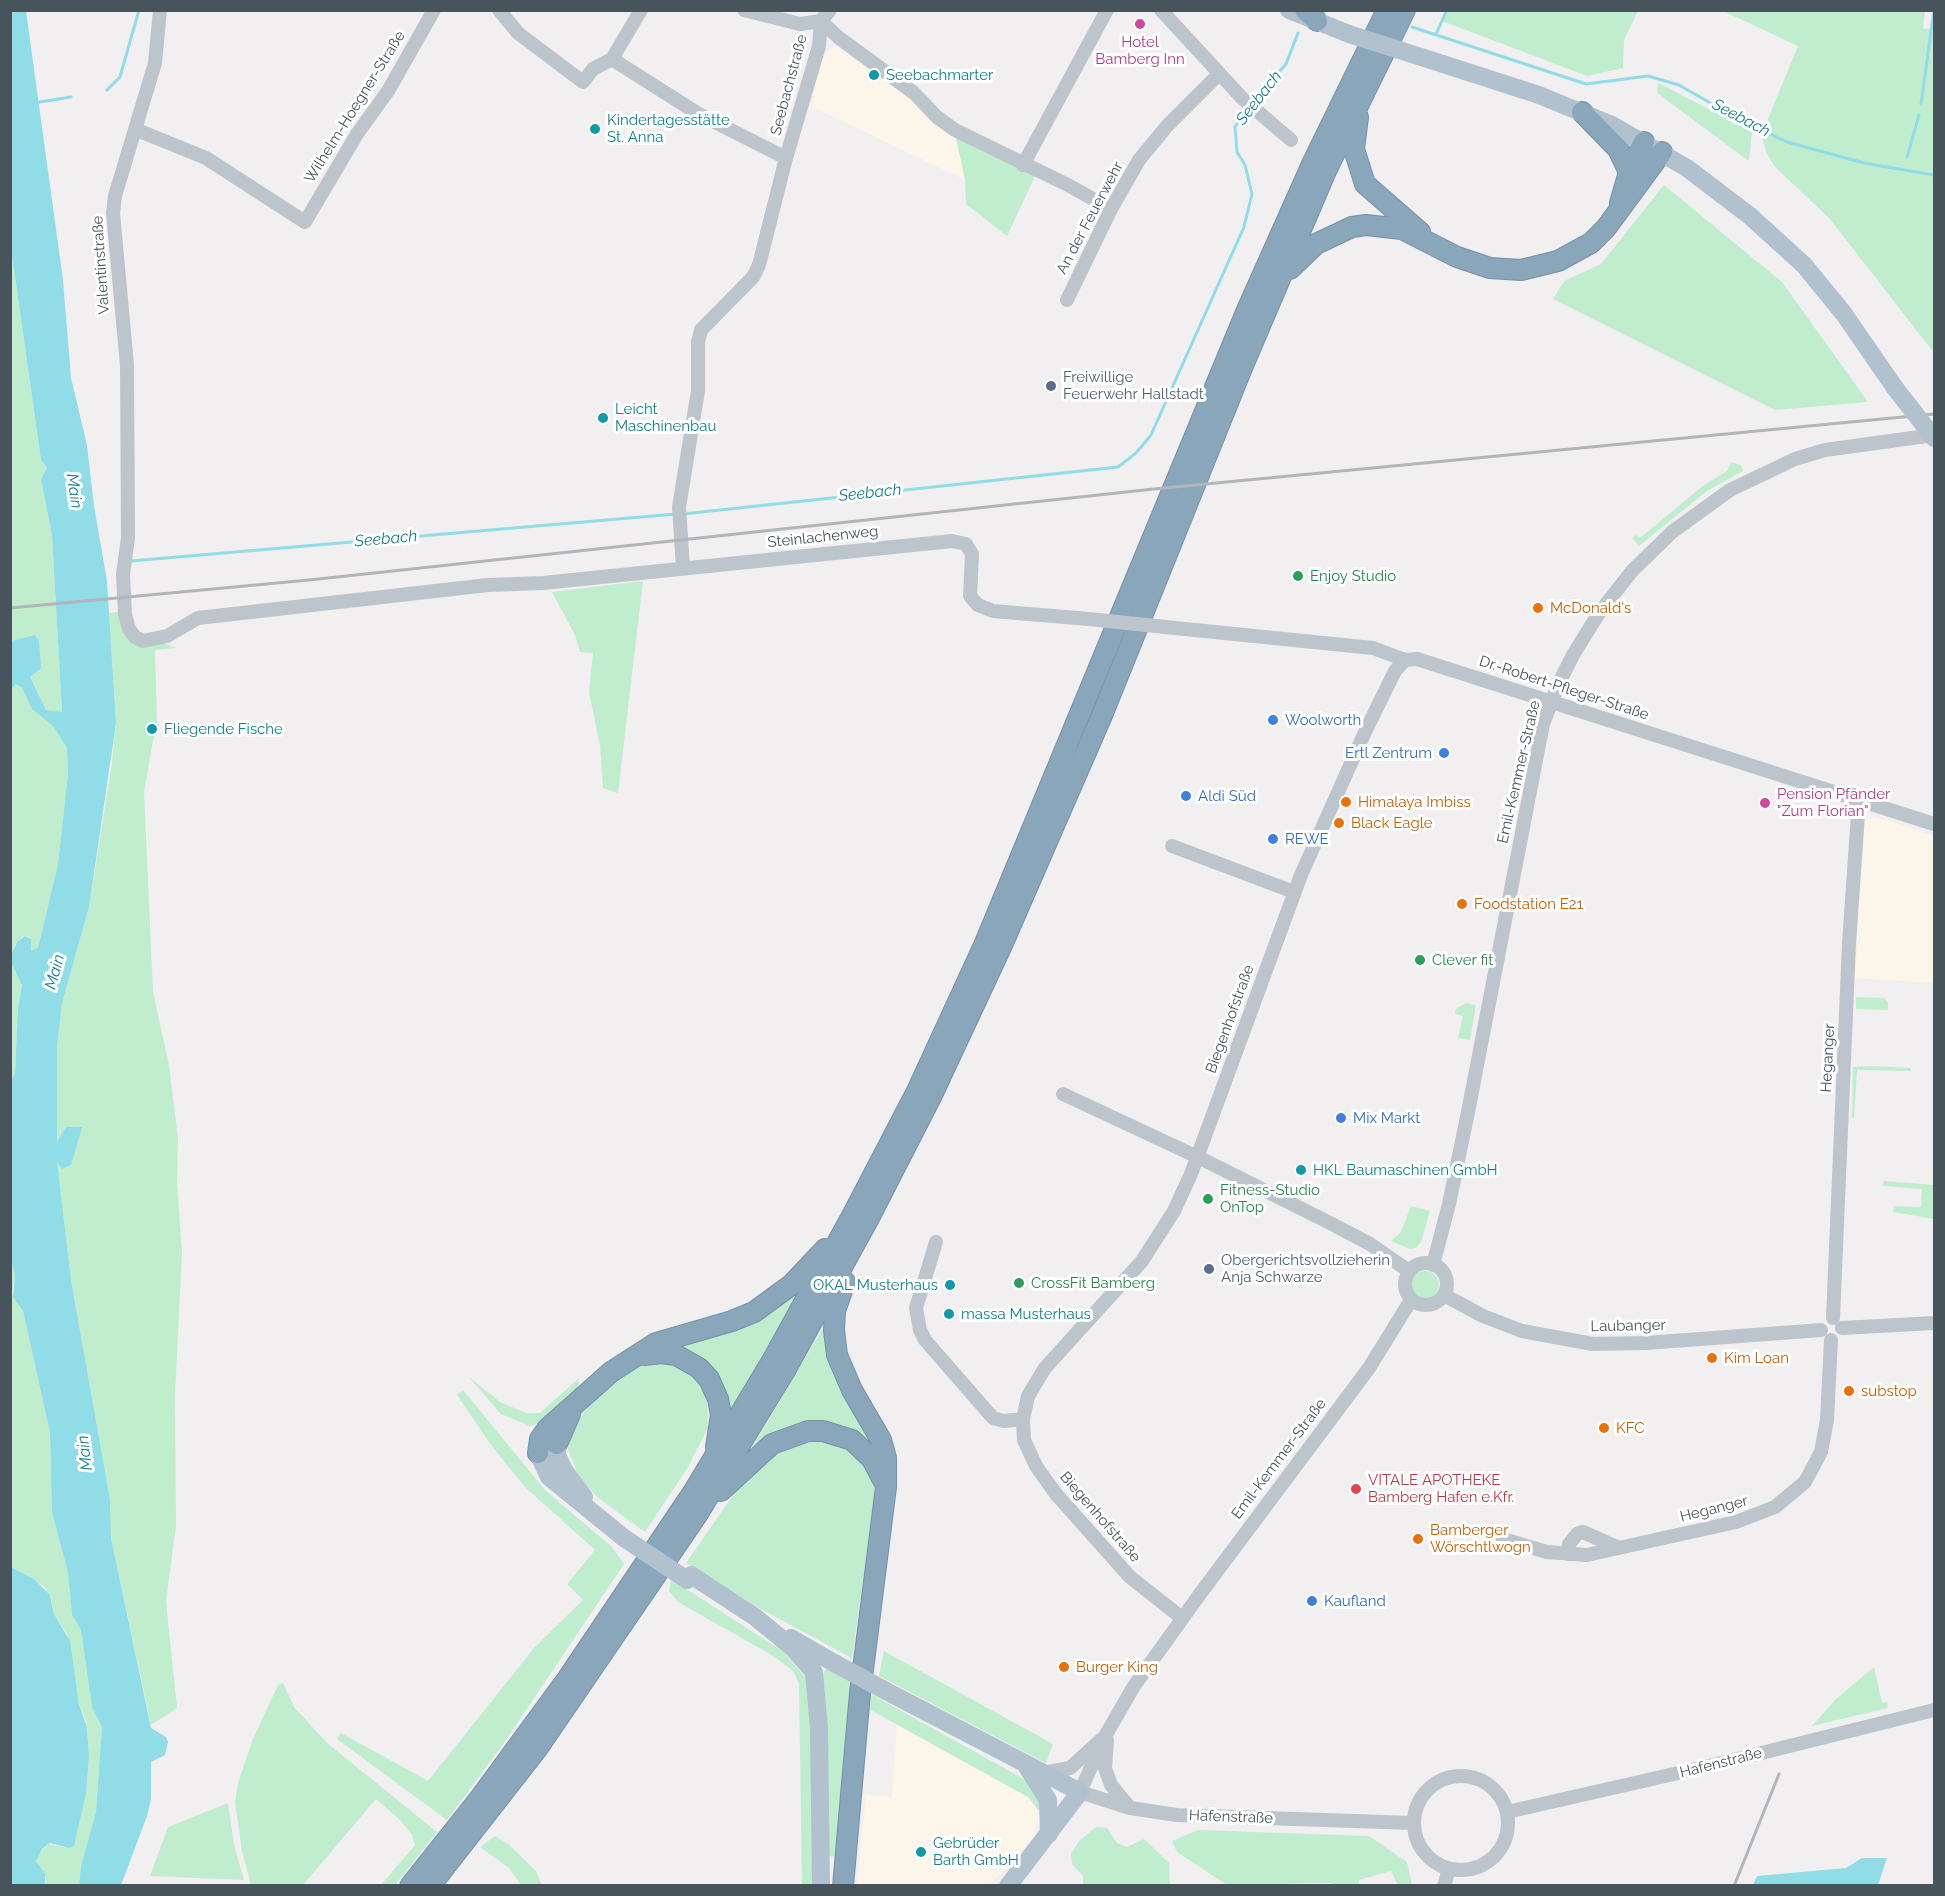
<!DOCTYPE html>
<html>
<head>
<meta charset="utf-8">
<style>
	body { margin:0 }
	#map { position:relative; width:1945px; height:1896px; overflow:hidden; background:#f2eff0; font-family:Raleway,sans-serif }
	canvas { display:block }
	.frame { position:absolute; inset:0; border:12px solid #48545c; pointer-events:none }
</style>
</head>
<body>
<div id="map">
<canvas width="1945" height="1896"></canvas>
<div class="frame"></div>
</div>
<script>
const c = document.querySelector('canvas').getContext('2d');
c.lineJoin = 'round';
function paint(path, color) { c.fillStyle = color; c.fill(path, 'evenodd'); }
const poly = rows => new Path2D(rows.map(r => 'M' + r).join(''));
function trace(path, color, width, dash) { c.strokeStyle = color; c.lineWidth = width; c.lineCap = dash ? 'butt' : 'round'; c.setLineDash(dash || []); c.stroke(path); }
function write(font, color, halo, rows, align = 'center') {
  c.font = font + ' Raleway,sans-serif'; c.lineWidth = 6; c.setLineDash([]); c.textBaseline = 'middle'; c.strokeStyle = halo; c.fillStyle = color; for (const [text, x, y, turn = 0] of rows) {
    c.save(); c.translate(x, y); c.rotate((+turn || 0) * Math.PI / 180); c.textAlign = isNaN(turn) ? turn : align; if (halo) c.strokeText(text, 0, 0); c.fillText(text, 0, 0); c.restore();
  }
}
const commercial = poly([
	[835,46,918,104,930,121,956,137,965,180,811,106,820,64,826,52],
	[1874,816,1934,836,1934,983,1855,978,1864,826,1866,820],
	[897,1725,1029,1797,1039,1811,1040,1820,1035,1835,1015,1860,989,1885,857,1886,866,1795,892,1797]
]);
const green = poly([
	[1449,11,1449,10,1638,11,1624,40,1623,68,1587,76,1442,21],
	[1723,11,1925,11,1923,29,1934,28,1934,353,1830,219,1775,167,1767,154,1763,141,1763,131,1798,46],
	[1658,83,1752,131,1749,161,1657,93],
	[956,137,1035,176,1007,236,966,204,965,180],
	[1664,185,1782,282,1868,402,1775,410,1553,299,1564,281,1601,264],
	[10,241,41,460,47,468,41,479,52,536,62,712,46,710,30,677,35,635,11,641],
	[1731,462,1741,465,1743,471,1707,491,1639,546,1632,538,1636,535,1640,538,1704,485,1727,471],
	[643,581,626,725,618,793,603,788,600,746,589,692,593,653,580,652,575,635,552,592],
	[118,612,122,627,176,648,155,650,157,724,160,724,153,740,144,793,153,992,169,1065,178,1139,177,1184,182,1252,175,1395,176,1526,166,1601,177,1708,151,1725,111,1538,110,1499,71,1280,56,1160,57,1047,62,1003,89,907,112,763,116,723,109,613],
	[16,683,22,688,32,709,53,726,67,748,68,774,58,864,38,948,34,952,30,950,31,939,27,936,22,937,14,946,22,985,18,1008,15,1074,11,1081,10,689],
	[1856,997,1884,998,1888,1003,1888,1010,1856,1009],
	[1466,1003,1476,1005,1470,1040,1458,1038,1463,1016,1455,1014,1456,1009],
	[1871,1066,1911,1068,1911,1071,1857,1070,1854,1118,1852,1118,1853,1067],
	[1884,1181,1934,1185,1934,1219,1893,1212,1894,1206,1921,1207,1922,1189,1883,1186],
	[1411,1206,1430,1211,1421,1242,1416,1248,1410,1249,1391,1241,1401,1232],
	[10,1257,15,1275,12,1294,23,1311,50,1433,52,1512,68,1573,72,1615,81,1630,92,1707,102,1727,96,1812,81,1866,79,1885,45,1885,46,1877,36,1863,37,1856,48,1844,69,1848,76,1837,86,1794,89,1756,87,1722,79,1705,67,1634,54,1614,51,1597,44,1587,34,1579,11,1567],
	'1411 1285a14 14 0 1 1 28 0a14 14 0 1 1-28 0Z',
	[807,1279,726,1418,724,1408,668,1349],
	[826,1323,827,1353,835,1379,876,1452,853,1432,754,1445],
	[651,1360,669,1361,695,1376,704,1390,708,1407,708,1428,688,1467,645,1532,597,1497,579,1477,568,1450,571,1431,597,1395,619,1376],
	[469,1377,500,1402,526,1413,540,1413,579,1378,578,1390,538,1424,530,1426,501,1414],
	[463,1390,546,1491,611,1546,624,1564,506,1740,447,1820,337,1739,341,1733,428,1781,534,1648,583,1600,567,1584,595,1550,525,1487,491,1445,457,1395],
	[815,1441,835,1444,856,1455,870,1473,875,1493,852,1658,757,1607,686,1563,736,1491,759,1467,785,1448],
	[671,1579,784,1652,806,1678,810,1688,814,1885,802,1885,799,1684,794,1672,775,1657,678,1602,669,1591],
	[884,1651,1053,1744,1046,1763,879,1676],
	[1874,1667,1882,1703,1887,1702,1888,1708,1812,1726,1835,1700],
	[826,1668,852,1683,836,1854,832,1857,828,1855,826,1706,823,1674],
	[283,1683,294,1707,327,1743,437,1832,395,1885,381,1885,415,1845,412,1835,401,1821,376,1799,303,1885,251,1885,242,1851,235,1802,238,1783,253,1739,278,1685],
	[869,1693,1022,1778,1032,1786,1044,1810,1039,1811,1028,1797,867,1708],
	[228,1803,234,1845,244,1880,150,1876,168,1827],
	[1096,1827,1107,1828,1117,1843,1127,1847,1144,1839,1169,1863,1170,1885,1083,1885,1083,1876,1072,1864,1071,1854,1079,1841],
	[1198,1830,1369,1836,1407,1862,1412,1885,1398,1885,1391,1871,1359,1880,1358,1885,1332,1885,1331,1883,1227,1885,1177,1852,1172,1841],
	[495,1836,508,1844,536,1871,542,1885,521,1885,509,1868,480,1847]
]);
const water = poly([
	[26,11,63,280,71,378,87,445,94,506,107,581,116,723,89,907,62,1003,57,1047,57,1142,66,1127,82,1127,71,1165,62,1169,57,1162,71,1280,110,1499,111,1538,151,1728,166,1737,168,1742,165,1755,151,1762,151,1799,147,1816,121,1885,79,1885,81,1866,96,1812,102,1727,92,1707,81,1630,72,1615,68,1573,52,1512,50,1433,23,1311,13,1297,15,1275,10,1257,10,1081,15,1074,18,1008,22,985,12,964,11,956,17,942,25,936,31,939,31,951,38,948,58,864,68,774,67,748,53,726,32,709,22,688,16,684,11,689,11,641,35,635,39,641,41,668,30,677,46,710,62,712,52,536,41,479,47,468,41,460,10,241,11,11],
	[11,1567,34,1579,50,1595,54,1614,70,1641,79,1705,87,1727,89,1756,86,1794,74,1846,69,1848,50,1843,42,1849,36,1861,45,1874,45,1885,11,1885],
	[1862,1858,1887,1858,1878,1885,1753,1885,1757,1876,1846,1868]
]);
const stream = poly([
	[1412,27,1586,84,1648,76,1679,85,1733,116,1787,142,1864,163,1934,175],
	[1436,34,1447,10],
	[107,90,120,77,139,10],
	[1254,101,1286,64,1298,33],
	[34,103,71,97],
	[1921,104,1934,10],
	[1907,157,1919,115],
	[683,514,1118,467,1136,453,1151,435,1244,227,1252,194,1245,165,1237,152,1235,127,1247,109],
	[131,561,676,514]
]);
const minor = poly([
	[160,10,155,63,115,196,113,213,127,365,128,538,123,574,125,614,129,629,135,637,143,641,167,636,198,618,488,585,543,583,952,541,966,544,972,554,970,596,978,605,993,611,1089,619],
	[499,10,518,33,583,82,593,69,612,59,641,10],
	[744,10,800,24,821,21,830,10],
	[1161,10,1242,98,1291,140],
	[821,21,838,37,914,93,937,117,955,130,1068,185,1111,209],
	[612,59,697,113,786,158],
	[137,130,206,158,305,222,357,134,388,91,434,10],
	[1023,165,1107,10],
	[1067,300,1111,209,1139,160,1167,126,1219,74],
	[683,567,679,507,698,391,698,342,701,330,753,277,759,265,786,158,819,46,821,21],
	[1175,628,1373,648,1405,660,1417,659,1934,824],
	[1172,846,1294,892],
	[1063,1094,1204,1160,1332,1224,1370,1244,1409,1271],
	[936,1242,916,1308,920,1330,925,1340,993,1418,1004,1421,1023,1419],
	'1405 1284a21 21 0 1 1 42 0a21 21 0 1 1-42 0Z',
	[1433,1265,1449,1204,1468,1112,1543,724,1558,685,1573,655,1599,613,1632,571,1672,532,1730,490,1795,459,1825,450,1934,435],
	[1444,1295,1483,1316,1522,1331,1593,1344,1646,1343,1821,1330],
	[1411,1300,1369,1368,1200,1594,1134,1686,1104,1738,1080,1792,1130,1808,1177,1815,1413,1823],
	[1833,1318,1849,943,1859,800],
	[1842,1328,1934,1323],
	[1503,1539,1547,1552,1587,1555,1736,1522,1775,1507,1805,1482,1821,1452,1827,1420,1831,1340],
	[1568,1554,1569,1544,1577,1534,1583,1532,1619,1548],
	[1182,1618,1130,1577,1056,1494,1036,1466,1024,1440,1023,1419,1028,1396,1045,1368,1142,1261,1174,1211,1191,1174,1301,875,1365,732,1395,671,1405,660],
	[1107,1740,1105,1768,1111,1785,1130,1808],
	[1043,1773,1070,1768,1102,1739],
	'1414 1823a47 47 0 1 1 94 0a47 47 0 1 1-94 0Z',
	[1507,1812,1705,1767,1934,1710],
	[1444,1886,1449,1869]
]);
const major = poly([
	[1289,10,1349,34],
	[1443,64,1539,95,1612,125,1687,168,1750,216,1804,265,1844,314,1895,388],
	[557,1444,557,1455,564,1470,584,1497],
	[538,1453,549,1477,624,1538],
	[691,1575,755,1617,793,1648,814,1672,819,1728,821,1886],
	[791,1638,836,1664],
	[886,1691,1080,1792,1008,1886],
	[1027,1767,1048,1800,1049,1834]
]);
const highway = poly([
	[1305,10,1317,21],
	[1582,112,1618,149,1629,172],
	[1358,117,1354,149,1365,184,1420,232],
	[1620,203,1629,172,1644,142],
	[1290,269,1316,244,1352,227,1366,225,1402,229,1457,257,1490,268,1521,270,1558,261,1591,243,1606,228,1662,152],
	[644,1355,661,1353,676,1355,699,1368,709,1379,718,1399,721,1415,716,1447],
	[557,1444,570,1414],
	[538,1453,540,1439,547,1429,611,1372,656,1343,732,1321,754,1312,791,1285,825,1249],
	[721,1491,772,1444,808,1431,823,1431,852,1440,872,1459,884,1482],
	[410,1886,480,1798,568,1678,694,1491,772,1361,853,1214,917,1091,985,943,1247,310,1313,162,1387,10],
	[430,1886,537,1749,697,1515,786,1369,869,1218,931,1097,1002,945,1103,713,1242,368,1326,171,1405,10],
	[843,1886,860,1693,886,1487,886,1458,881,1440,852,1390,837,1355,834,1330,835,1311,845,1282]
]);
const rail = poly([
	[10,608,309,580,1154,489,1934,414],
	[1734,1886,1779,1774]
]);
const minorBridge = poly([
	[1089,619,1175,628]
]);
const majorBridge = poly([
	[1349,34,1443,64],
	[1895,388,1934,438],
	[624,1538,687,1580],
	[836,1664,886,1691]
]);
const markers = [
	[1140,24,6,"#d1479c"],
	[874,75,6,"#0f9aa8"],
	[595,129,6,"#0f9aa8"],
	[1051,386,6,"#5c6f8a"],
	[603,418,6,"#0f9aa8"],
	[1298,576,6,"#2e9e5b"],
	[1538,608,6,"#e8710a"],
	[1273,720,6,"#3f7fe0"],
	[152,729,6,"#0f9aa8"],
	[1444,753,6,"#3f7fe0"],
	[1186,796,6,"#3f7fe0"],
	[1346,802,6,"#e8710a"],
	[1765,803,6,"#d1479c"],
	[1339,823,6,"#e8710a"],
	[1273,839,6,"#3f7fe0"],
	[1462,904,6,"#e8710a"],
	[1420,960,6,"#2e9e5b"],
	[1341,1118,6,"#3f7fe0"],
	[1301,1170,6,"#0f9aa8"],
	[1208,1199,6,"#2e9e5b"],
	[1209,1269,6,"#5c6f8a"],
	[1019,1283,6,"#2e9e5b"],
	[950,1285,6,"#0f9aa8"],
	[949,1314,6,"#0f9aa8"],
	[1712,1358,6,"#e8710a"],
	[1849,1391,6,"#e8710a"],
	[1604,1428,6,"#e8710a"],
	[1356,1489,6,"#e0444e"],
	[1418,1539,6,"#e8710a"],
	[1312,1601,6,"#3f7fe0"],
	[1064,1667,6,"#e8710a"],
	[921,1852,6,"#0f9aa8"]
];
const hotelNames = [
	["Hotel",1140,42],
	["Bamberg Inn",1140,59],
	["Pension Pfänder",1777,794,"left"],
	["\"Zum Florian\"",1777,811,"left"]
];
const cultureNames = [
	["Seebachmarter",886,75],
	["Kindertagesstätte",607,120],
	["St. Anna",607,137],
	["Leicht",615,409],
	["Maschinenbau",615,426],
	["Fliegende Fische",164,729],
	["HKL Baumaschinen GmbH",1313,1170],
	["OKAL Musterhaus",938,1285,"right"],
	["massa Musterhaus",961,1314],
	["Gebrüder",933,1843],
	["Barth GmbH",933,1860]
];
const streetNames = [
	["Seebachstraße",789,85,-75],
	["Wilhelm-Hoegner-Straße",355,107,-58],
	["An der Feuerwehr",1090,218,-62],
	["Valentinstraße",101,265,-94],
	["Steinlachenweg",823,537,-6],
	["Dr.-Robert-Pfleger-Straße",1564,688,18],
	["Emil-Kemmer-Straße",1519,772,-77],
	["Biegenhofstraße",1230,1019,-70],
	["Heganger",1828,1058,-87],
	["Laubanger",1628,1326,-1],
	["Emil-Kemmer-Straße",1279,1459,-53],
	["Heganger",1714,1509,-14],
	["Biegenhofstraße",1100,1517,49],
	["Hafenstraße",1721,1763,-14],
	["Hafenstraße",1231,1817,2]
];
const serviceNames = [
	["Freiwillige",1063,377],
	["Feuerwehr Hallstadt",1063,394],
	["Obergerichtsvollzieherin",1221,1260],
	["Anja Schwarze",1221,1277]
];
const leisureNames = [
	["Enjoy Studio",1310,576],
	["Clever fit",1432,960],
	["Fitness-Studio",1220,1190],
	["OnTop",1220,1207],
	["CrossFit Bamberg",1031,1283]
];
const foodNames = [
	["McDonald's",1550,608],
	["Himalaya Imbiss",1358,802],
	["Black Eagle",1351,823],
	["Foodstation E21",1474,904],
	["Kim Loan",1724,1358],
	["substop",1861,1391],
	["KFC",1616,1428],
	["Bamberger",1430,1530],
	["Wörschtlwogn",1430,1547],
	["Burger King",1076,1667]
];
const shopNames = [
	["Woolworth",1285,720],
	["Ertl Zentrum",1432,753,"right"],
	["Aldi Süd",1198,796],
	["REWE",1285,839],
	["Mix Markt",1353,1118],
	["Kaufland",1324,1601]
];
const healthNames = [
	["VITALE APOTHEKE",1368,1480],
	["Bamberg Hafen e.Kfr.",1368,1497]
];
const waterNames = [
	["Seebach",1259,98,-52],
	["Seebach",1741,118,28],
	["Main",74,491,82],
	["Seebach",870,493,-6],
	["Seebach",386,539,-5],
	["Main",55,972,-75],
	["Main",85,1453,-97]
];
paint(commercial, '#fbf5ea');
paint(green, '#c0edce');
paint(water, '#90dce7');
trace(stream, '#90dce7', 3);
trace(highway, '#7591a7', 22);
trace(minor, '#bcc5cb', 14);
trace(major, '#b1c1cd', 18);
trace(highway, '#8aa6bb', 20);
trace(rail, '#b2b5b9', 3);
trace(minorBridge, '#bcc5cb', 14);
trace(majorBridge, '#b1c1cd', 18);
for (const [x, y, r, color] of markers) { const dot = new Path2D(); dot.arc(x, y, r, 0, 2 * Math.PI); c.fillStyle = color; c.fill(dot); trace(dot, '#fff', 2); }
write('15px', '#b23c85', '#fff', hotelNames);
write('15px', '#0d838f', '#fff', cultureNames, 'left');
write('15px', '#48545c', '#fff', streetNames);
write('15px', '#4e5e75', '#fff', serviceNames, 'left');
write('15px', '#27864d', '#fff', leisureNames, 'left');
write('15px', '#c56008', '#fff', foodNames, 'left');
write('15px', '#366cbe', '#fff', shopNames, 'left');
write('15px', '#be3a42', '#fff', healthNames, 'left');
write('italic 16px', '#147e8d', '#fff', waterNames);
</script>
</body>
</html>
